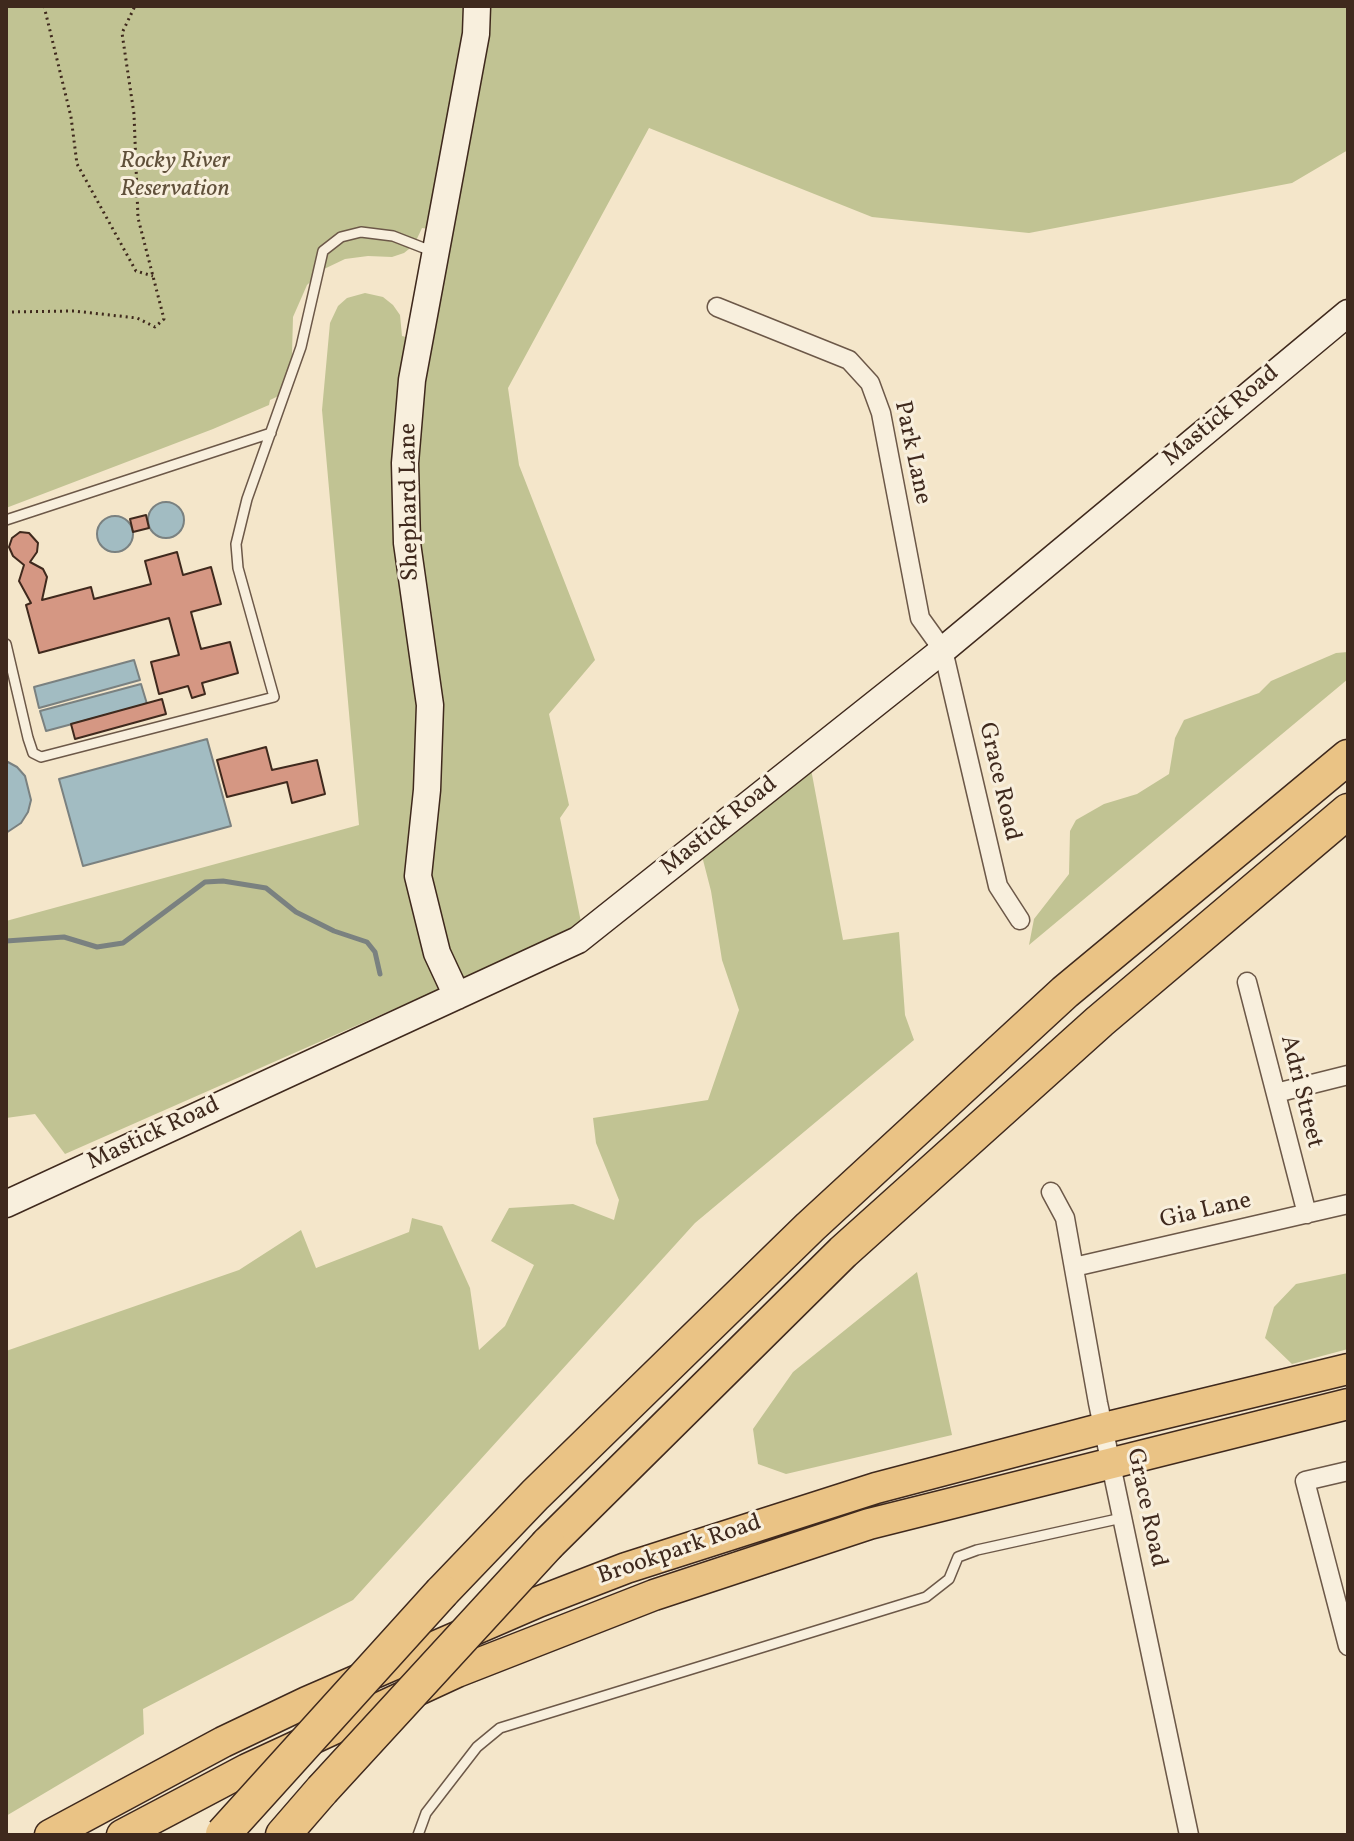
<!DOCTYPE html>
<html>
<head>
<meta charset="utf-8">
<style>
	body { margin:0 }
	#map { position:relative; width:1354px; height:1841px; overflow:hidden; background:#f4e6ca; font-family:Vollkorn,serif }
	canvas { display:block }
	.frame { position:absolute; inset:0; border:8px solid #3f291d; pointer-events:none }
</style>
</head>
<body>
<div id="map">
<canvas width="1354" height="1841"></canvas>
<div class="frame"></div>
</div>
<script>
const c = document.querySelector('canvas').getContext('2d');
c.lineJoin = 'round';
function paint(path, color) { c.fillStyle = color; c.fill(path, 'evenodd'); }
const poly = rows => new Path2D(rows.map(r => 'M' + r).join(''));
function trace(path, color, width, dash) { c.strokeStyle = color; c.lineWidth = width; c.lineCap = dash ? 'butt' : 'round'; c.setLineDash(dash || []); c.stroke(path); }
function write(font, color, halo, rows, align = 'center') {
  c.font = font + ' Vollkorn,serif'; c.lineWidth = 6; c.setLineDash([]); c.textBaseline = 'middle'; c.strokeStyle = halo; c.fillStyle = color; for (const [text, x, y, turn = 0] of rows) {
    c.save(); c.translate(x, y); c.rotate((+turn || 0) * Math.PI / 180); c.textAlign = isNaN(turn) ? turn : align; if (halo) c.strokeText(text, 0, 0); c.fillText(text, 0, 0); c.restore();
  }
}
const green = poly([
	[6,6,1348,6,1348,150,1292,183,1029,233,872,217,649,128,508,388,519,465,595,660,549,714,569,805,560,818,583,932,423,1006,419,998,65,1154,35,1114,6,1118,6,921,359,825,322,410,330,323,338,306,347,298,365,293,383,297,393,305,400,315,402,336,410,338,429,229,422,228,414,245,404,253,392,257,368,256,345,259,324,269,307,285,293,317,291,390,270,400,269,405,213,429,6,508],
	[1348,652,1348,679,1029,945,1034,919,1069,874,1070,831,1076,820,1104,804,1137,794,1169,774,1175,738,1184,720,1259,693,1271,681,1336,653],
	[811,769,843,940,899,932,905,1015,914,1040,695,1223,353,1600,143,1709,144,1734,6,1816,6,1351,239,1270,301,1230,316,1268,409,1232,412,1218,442,1226,470,1288,479,1350,505,1326,534,1265,491,1241,509,1208,573,1204,614,1220,619,1200,596,1143,593,1118,708,1100,739,1010,722,960,711,891,702,856],
	[917,1272,952,1435,786,1474,758,1464,753,1429,793,1372],
	[1348,1273,1348,1349,1292,1364,1265,1338,1274,1307,1296,1284]
]);
const water = poly([
	'148 520a18 18 0 1 1 36 0a18 18 0 1 1-36 0Z',
	'97 534a18 18 0 1 1 36 0a18 18 0 1 1-36 0Z',
	[134,660,140,680,39,708,34,687,134,660],
	[141,684,147,704,46,731,40,711,141,684],
	[207,739,231,826,83,866,59,779,207,739],
	[6,761,17,767,25,776,31,800,28,812,21,823,6,833,6,761]
]);
const stream = poly([
	[6,941,64,937,97,947,123,943,205,882,223,881,266,888,296,912,334,931,367,942,375,952,380,974]
]);
const building = poly([
	[146,515,149,528,133,532,130,519,146,515],
	[20,532,29,533,38,543,37,552,30,562,43,569,47,577,42,600,91,587,94,599,151,584,145,561,177,552,183,575,211,567,221,604,191,612,201,649,230,642,238,673,202,683,205,694,192,698,188,686,159,694,151,662,179,655,169,618,39,653,26,605,31,603,19,581,24,565,13,556,9,547,12,538,20,532],
	[162,699,166,714,75,739,71,724,162,699],
	[266,747,272,770,317,760,325,794,292,803,287,782,227,797,217,760,266,747]
]);
const path = poly([
	[44,6,71,117,77,164,136,271,153,276],
	[6,312,74,311,137,318,155,327,164,319,138,218,134,114,122,33,135,6]
]);
const lane = poly([
	[6,520,271,433],
	[6,644,28,738,33,753,41,757,274,697,238,568,236,544,247,499,301,347,323,251,341,237,361,232,393,236,434,252],
	[418,1835,426,1813,477,1747,500,1728,926,1597,949,1579,958,1557,977,1550,1122,1518]
]);
const street = poly([
	[717,307,849,360,870,383,881,413,920,618,943,650,998,886,1020,920],
	[1247,982,1307,1214],
	[1276,1093,1348,1075],
	[1051,1192,1065,1218,1098,1403,1189,1835],
	[1074,1267,1348,1204],
	[1348,1471,1305,1481,1348,1646]
]);
const secondary = poly([
	[457,996,437,953,418,876,427,790,430,705,407,543,405,463,412,380,476,34,477,6],
	[6,1204,578,940,943,650,1348,313]
]);
const primary = poly([
	[50,1835,223,1742,307,1702,538,1602,626,1568,876,1488,1104,1428,1348,1369],
	[122,1835,247,1769,457,1672,654,1595,869,1524,1348,1404]
]);
const highway = poly([
	[548,1544,843,1252,1100,1021,1348,811],
	[442,1592,535,1495,810,1227,1065,992,1348,757],
	[283,1835,322,1790]
]);
const highwayBridge = poly([
	[322,1790,548,1544],
	[223,1834,442,1592]
]);
const parkNames = [
	["Rocky River",175,163],
	["Reservation",175,191]
];
const streetNames = [
	["Mastick Road",1222,417,-40],
	["Park Lane",911,453,78],
	["Shephard Lane",411,502,-91],
	["Grace Road",998,782,77],
	["Mastick Road",720,827,-39],
	["Adri Street",1300,1092,76],
	["Mastick Road",154,1135,-25],
	["Gia Lane",1206,1212,-13],
	["Grace Road",1145,1508,78],
	["Brookpark Road",680,1551,-19]
];
paint(green, '#c1c393');
paint(water, '#a2bcc2');
trace(water, '#7a8180', 2);
trace(stream, '#7a8180', 5);
paint(building, '#d59783');
trace(building, '#3f291d', 2);
trace(lane, '#6c5848', 12);
trace(street, '#6c5848', 21);
trace(secondary, '#3f291d', 29);
trace(primary, '#3f291d', 33);
trace(highway, '#3f291d', 37);
trace(path, '#3f291d', 3, [2, 4]);
trace(lane, '#f8efdd', 9);
trace(street, '#f8efdd', 18);
trace(secondary, '#f8efdd', 26);
trace(primary, '#eac385', 30);
trace(highway, '#eac385', 34);
trace(highwayBridge, '#3f291d', 37, []);
trace(highwayBridge, '#eac385', 34);
write('italic 24px', '#60503a', '#f8efdd', parkNames);
write('24px', '#3f291d', '#f8efdd', streetNames);
</script>
</body>
</html>
